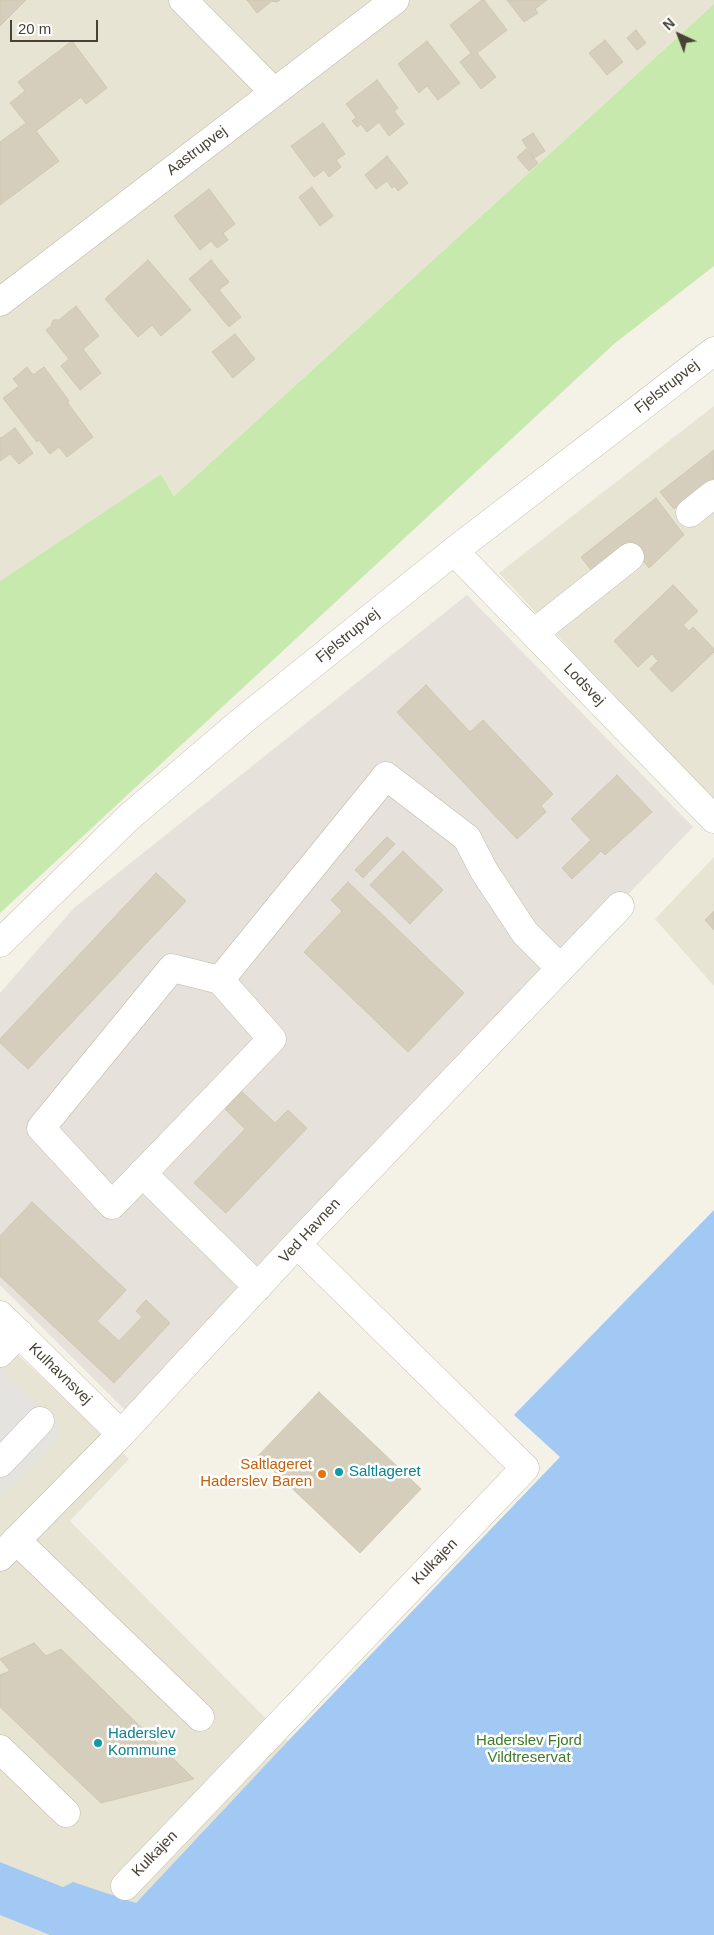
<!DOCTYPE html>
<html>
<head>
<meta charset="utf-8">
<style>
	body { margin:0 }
	#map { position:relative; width:714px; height:1935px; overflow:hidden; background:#f4f1e7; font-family:Arial,sans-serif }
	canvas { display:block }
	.north { position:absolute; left:654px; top:10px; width:50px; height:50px; -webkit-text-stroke:4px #fff; paint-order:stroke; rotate:317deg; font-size:14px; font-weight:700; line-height:20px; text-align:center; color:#474235 }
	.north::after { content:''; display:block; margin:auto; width:18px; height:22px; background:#474235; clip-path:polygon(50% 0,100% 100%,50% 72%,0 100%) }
	.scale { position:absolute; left:10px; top:20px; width:88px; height:22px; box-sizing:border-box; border:2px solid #474235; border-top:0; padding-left:6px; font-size:15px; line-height:18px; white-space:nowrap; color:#474235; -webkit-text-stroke:4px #fff; paint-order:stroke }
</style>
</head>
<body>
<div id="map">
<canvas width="714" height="1935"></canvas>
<div class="north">N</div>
<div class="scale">20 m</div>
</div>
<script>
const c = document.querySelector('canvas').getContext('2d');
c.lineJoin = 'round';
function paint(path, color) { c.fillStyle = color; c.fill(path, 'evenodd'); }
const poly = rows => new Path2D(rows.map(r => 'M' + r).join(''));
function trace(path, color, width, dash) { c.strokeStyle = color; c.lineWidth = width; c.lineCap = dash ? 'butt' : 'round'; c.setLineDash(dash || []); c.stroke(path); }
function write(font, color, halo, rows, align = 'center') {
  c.font = font + ' Arial,sans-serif'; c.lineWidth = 5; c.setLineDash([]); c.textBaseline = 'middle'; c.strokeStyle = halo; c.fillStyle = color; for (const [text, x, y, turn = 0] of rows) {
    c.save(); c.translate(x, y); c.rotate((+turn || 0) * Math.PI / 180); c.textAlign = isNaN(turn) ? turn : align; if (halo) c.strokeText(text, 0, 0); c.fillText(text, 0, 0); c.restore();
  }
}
const residential = poly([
	[0,0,714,0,714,4,174,496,161,474,0,581],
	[714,406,714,803,499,573],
	[714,857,714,986,655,919],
	[0,1338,129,1459,70,1521,288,1741,136,1903,63,1887,0,1862],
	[0,1915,50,1935,0,1935]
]);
const industrial = poly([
	[467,595,693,827,128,1413,0,1285,0,993,74,908]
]);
const green = poly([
	[714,4,714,266,614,344,0,913,0,581,161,474,174,496]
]);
const parking = poly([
	[0,1368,57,1422,58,1439,0,1497]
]);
const water = poly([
	[714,1210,714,1935,50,1935,0,1915,0,1862,63,1887,73,1882,136,1903,288,1741,560,1457,514,1415]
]);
const building = poly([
	[0,0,26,0,0,26,0,0],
	[247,0,280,0,277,2,272,1,257,13,247,0],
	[482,0,484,0,507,30,477,53,496,77,481,89,460,62,471,53,450,25,482,0],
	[507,0,547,0,535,9,538,13,524,22,507,0],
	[636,30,646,43,637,50,627,38,636,30],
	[605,40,623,62,607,75,589,53,605,40],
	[72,41,107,88,86,104,81,97,36,131,59,161,0,205,0,142,26,123,10,103,25,91,18,82,72,41],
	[427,41,460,83,438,100,427,86,419,93,398,64,427,41],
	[377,80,398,108,394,111,404,124,389,136,379,122,367,132,361,124,357,127,352,121,356,117,346,104,377,80],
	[323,123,345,154,336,160,341,167,329,177,324,170,314,177,291,146,323,123],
	[533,133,545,151,534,158,522,140,533,133],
	[526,149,538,163,529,171,517,157,526,149],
	[387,156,408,183,398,191,395,186,392,188,387,181,376,189,365,175,387,156],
	[312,187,333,216,320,226,299,197,312,187],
	[209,189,235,224,223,233,228,240,217,248,211,241,200,250,174,216,209,189],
	[148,260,191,310,161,336,152,325,138,337,105,299,148,260],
	[211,260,229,282,219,290,241,317,229,327,189,279,211,260],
	[76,306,99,336,83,349,101,373,80,390,61,366,69,359,46,330,51,326,53,320,59,320,76,306],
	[235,334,255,359,233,378,212,352,235,334],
	[27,367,33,375,44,367,69,401,67,402,93,437,67,457,59,447,50,454,39,440,37,442,3,398,19,386,13,379,27,367],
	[15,428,33,453,19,464,10,454,0,461,0,437,1,438,15,428],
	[714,450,714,478,674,509,660,492,714,450],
	[656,498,684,535,649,568,628,541,591,570,581,557,656,498],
	[673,585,698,611,683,625,689,631,693,627,714,649,714,652,672,692,650,669,658,661,652,654,638,667,614,641,673,585],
	[426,685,470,732,483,720,553,794,541,806,546,812,517,839,397,712,426,685],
	[617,775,652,812,605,855,601,851,572,879,562,868,591,840,571,819,617,775],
	[387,837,395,844,363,878,355,870,387,837],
	[403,851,443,890,410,924,370,885,403,851],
	[156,873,186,901,28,1069,0,1043,0,1039,156,873],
	[348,882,464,993,408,1052,304,952,342,911,331,900,348,882],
	[714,911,714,930,705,920,714,911],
	[238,1088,275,1123,288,1110,307,1128,226,1213,194,1183,245,1129,222,1106,238,1088],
	[32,1202,126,1290,97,1321,119,1341,142,1317,136,1311,146,1300,170,1323,114,1383,0,1276,0,1236,32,1202],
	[319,1392,421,1489,360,1553,258,1456,319,1392],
	[34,1643,46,1656,61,1649,194,1779,101,1803,0,1707,0,1675,10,1671,0,1659,34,1643]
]);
const minor = poly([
	[183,0,274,92],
	[0,302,395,0],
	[690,513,714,494],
	[454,551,714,819],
	[534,633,630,557],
	[0,943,128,818,242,721,454,551,714,351],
	[220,980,272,1039,112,1205,41,1128,172,968,220,980,386,776,467,838,484,871,525,933,560,968],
	[142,1173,258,1287],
	[0,1315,121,1434],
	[0,1353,19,1333],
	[0,1463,40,1421],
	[16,1540,200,1717],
	[0,1557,121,1434,297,1244,620,906],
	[0,1749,66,1813],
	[125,1886,525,1468,297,1244]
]);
const markers = [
	[339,1472,5,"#0f9aa8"],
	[322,1474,5,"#e8710a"],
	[98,1743,5,"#0f9aa8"]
];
const streetNames = [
	["Aastrupvej",197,151,-37],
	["Fjelstrupvej",667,387,-38],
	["Fjelstrupvej",348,636,-39],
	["Lodsvej",584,685,46],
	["Ved Havnen",310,1231,-47],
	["Kulhavnsvej",60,1374,44],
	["Kulkajen",435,1562,-46],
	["Kulkajen",155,1854,-46]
];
const foodNames = [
	["Saltlageret",312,1465],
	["Haderslev Baren",312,1482]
];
const cultureNames = [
	["Saltlageret",349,1472],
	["Haderslev",108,1734],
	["Kommune",108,1751]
];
const parkNames = [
	["Haderslev Fjord",529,1741],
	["Vildtreservat",529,1758]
];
paint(residential, '#e8e4d4');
paint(industrial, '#e6e2db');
paint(green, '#c8e9ae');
paint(parking, '#e5e3df');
paint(water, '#a1c9f3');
paint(building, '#d6cebc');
trace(building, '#d1c7af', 1);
trace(minor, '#c0baa9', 29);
trace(minor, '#fff', 28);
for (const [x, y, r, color] of markers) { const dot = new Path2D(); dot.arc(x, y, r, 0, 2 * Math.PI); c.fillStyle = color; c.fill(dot); trace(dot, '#fff', 2); }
write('15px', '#474235', '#fff', streetNames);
write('15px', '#c56008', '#fff', foodNames, 'right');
write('15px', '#0d838f', '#fff', cultureNames, 'left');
write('15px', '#3e7b27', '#fff', parkNames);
</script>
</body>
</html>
